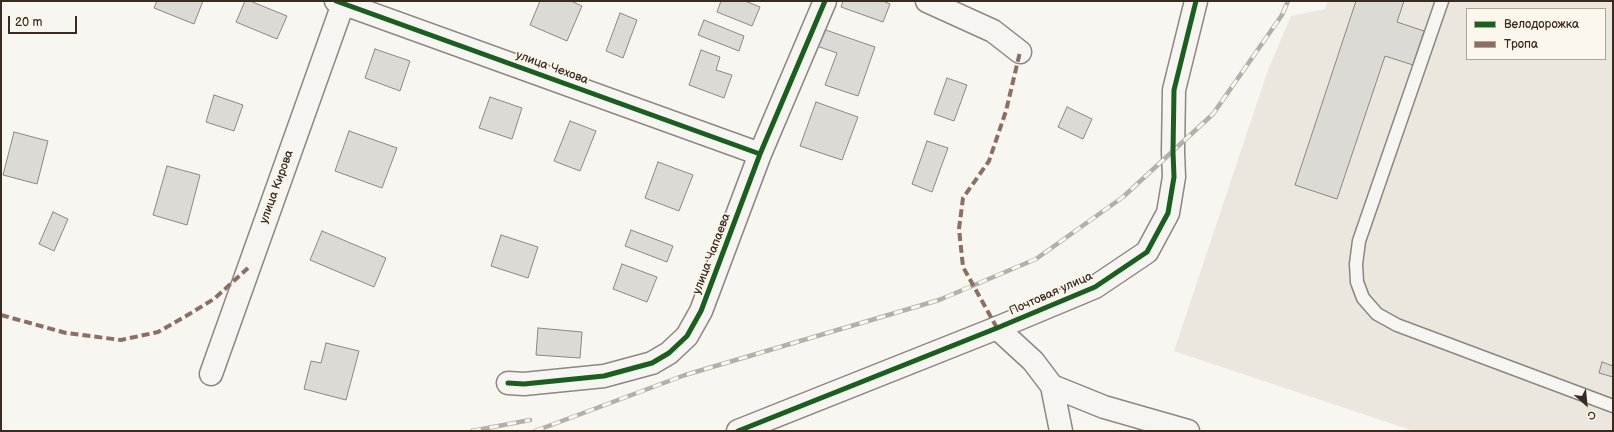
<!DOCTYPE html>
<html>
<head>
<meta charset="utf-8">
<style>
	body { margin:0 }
	#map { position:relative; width:1614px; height:432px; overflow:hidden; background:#f8f6f0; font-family:"Balsamiq Sans",sans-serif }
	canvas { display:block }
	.frame { position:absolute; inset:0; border:2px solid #3b2a1e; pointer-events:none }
	.legend { position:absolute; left:1466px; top:8px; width:140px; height:52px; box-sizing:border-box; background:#fbf7ec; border:1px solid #aea59a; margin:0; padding:5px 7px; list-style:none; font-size:12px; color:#3b2a1e }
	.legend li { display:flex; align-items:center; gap:8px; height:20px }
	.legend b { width:20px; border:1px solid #aea59a }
	.north { position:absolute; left:1566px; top:384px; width:40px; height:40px; -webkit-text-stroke:3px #fbf7ec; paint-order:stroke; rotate:153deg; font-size:11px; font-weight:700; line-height:16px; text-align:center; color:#3b2a1e }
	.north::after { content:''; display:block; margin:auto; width:14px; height:18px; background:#3b2a1e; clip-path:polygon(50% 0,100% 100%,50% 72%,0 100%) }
	.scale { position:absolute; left:8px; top:16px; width:69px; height:18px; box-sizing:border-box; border:2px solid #3b2a1e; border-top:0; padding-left:5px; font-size:12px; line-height:14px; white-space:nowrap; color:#3b2a1e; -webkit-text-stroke:3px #fbf7ec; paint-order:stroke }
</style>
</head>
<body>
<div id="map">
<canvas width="1614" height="432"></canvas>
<div class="frame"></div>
<ul class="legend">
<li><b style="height:5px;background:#1b5e20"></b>Велодорожка</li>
<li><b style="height:5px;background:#8d6e63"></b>Тропа</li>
</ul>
<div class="north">С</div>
<div class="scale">20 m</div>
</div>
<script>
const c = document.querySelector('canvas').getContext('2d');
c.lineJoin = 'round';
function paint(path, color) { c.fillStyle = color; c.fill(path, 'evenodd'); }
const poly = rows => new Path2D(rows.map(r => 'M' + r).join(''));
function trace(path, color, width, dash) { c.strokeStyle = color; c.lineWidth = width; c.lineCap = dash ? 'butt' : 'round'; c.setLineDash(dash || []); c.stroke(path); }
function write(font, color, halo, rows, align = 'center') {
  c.font = font + ' "Balsamiq Sans",sans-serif'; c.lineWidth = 3; c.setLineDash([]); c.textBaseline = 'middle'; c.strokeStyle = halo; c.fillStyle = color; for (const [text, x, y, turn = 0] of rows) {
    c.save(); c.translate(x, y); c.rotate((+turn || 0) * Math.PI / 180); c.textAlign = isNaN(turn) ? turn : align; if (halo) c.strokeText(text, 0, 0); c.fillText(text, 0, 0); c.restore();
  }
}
const built = poly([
	[1328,1,1613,1,1613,431,1414,431,1174,351,1268,70,1291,16,1325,9],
	[1467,9,1605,9,1605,59,1467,59]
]);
const building = poly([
	[157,1,203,1,194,24,154,8,157,1],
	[245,1,250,1,287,16,277,39,236,22,245,1],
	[540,1,571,1,582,6,567,41,530,25,540,1],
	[721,1,745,1,760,7,752,26,717,12,721,1],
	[843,1,883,1,890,4,883,22,841,7,843,1],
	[1356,1,1404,1,1397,22,1424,31,1413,65,1385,56,1337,199,1295,185,1356,1],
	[620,13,637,20,623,58,606,51,620,13],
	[704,20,744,36,739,51,698,35,704,20],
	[820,28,875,47,858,96,825,85,837,53,814,45,820,28],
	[375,49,410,61,400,91,365,78,375,49],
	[701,50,720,57,716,70,732,75,724,98,689,85,701,50],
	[947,78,967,85,954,121,934,114,947,78],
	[214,95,243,105,234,131,206,122,214,95],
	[490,97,522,108,512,139,479,128,490,97],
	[816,102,858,117,842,160,800,146,816,102],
	[1067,107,1092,119,1083,139,1058,127,1067,107],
	[570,121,596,131,580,171,554,161,570,121],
	[349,131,397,148,382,188,335,171,349,131],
	[14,132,48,141,37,184,3,175,14,132],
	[927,141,948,148,932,192,912,184,927,141],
	[658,162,693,175,679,211,645,198,658,162],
	[167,166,200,175,187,225,153,215,167,166],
	[53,212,68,219,54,251,39,244,53,212],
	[631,230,673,246,667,262,625,246,631,230],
	[322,231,386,258,374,287,310,260,322,231],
	[501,235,538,247,528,278,491,266,501,235],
	[622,264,657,277,647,302,613,289,622,264],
	[538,328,582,332,580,358,536,355,538,328],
	[326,343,359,351,346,400,304,389,311,361,321,363,326,343],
	[1602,362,1613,366,1613,377,1599,373,1602,362]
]);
const service = poly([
	[1442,1,1359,241,1356,264,1357,282,1363,298,1377,314,1397,325,1613,406]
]);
const minor = poly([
	[336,1,760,154],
	[927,1,993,31,1020,52],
	[997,328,1033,361,1052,386,1061,431],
	[211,374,344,1],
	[508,383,524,384,604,376,652,363,669,353,687,336,701,311,760,154,825,1],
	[1052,386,1104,407,1188,431]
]);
const tertiary = poly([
	[738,431,997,328,1095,287,1147,252,1168,213,1174,177,1173,152,1174,90,1196,1]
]);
const rail = poly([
	[472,431,530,420],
	[535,431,685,375,939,300,1036,259,1123,197,1213,114,1282,15,1288,1]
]);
const quiet = poly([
	[1,315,66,333,121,340,158,332,186,316,214,299,248,268],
	[997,328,963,267,959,229,963,198,989,161,1006,111,1020,52]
]);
const cycleway = poly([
	[336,1,760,154],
	[508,383,524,384,604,376,652,363,669,353,687,336,701,311,760,154,825,1],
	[738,431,997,328,1095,287,1147,252,1168,213,1174,177,1173,152,1174,90,1196,1]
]);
const streetNames = [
	["улица Чехова",552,68,20],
	["улица Кирова",277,187,-70],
	["улица Чапаева",712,254,-69],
	["Почтовая улица",1051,294,-24]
];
paint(built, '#ebe6de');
paint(building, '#dcdad5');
trace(building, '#8b8781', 1);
trace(service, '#8b8781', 15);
trace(minor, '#8b8781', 25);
trace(tertiary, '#8b8781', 25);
trace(service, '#f6f5f1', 12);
trace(minor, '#f6f5f1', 22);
trace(tertiary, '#f6f5f1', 22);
trace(rail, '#b3b0ac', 4.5);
trace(rail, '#fbf7ec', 3, [9]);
trace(quiet, '#8d6e63', 4, [8, 4]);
trace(cycleway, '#1b5e20', 5);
write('12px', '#3b2a1e', '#fbf7ec', streetNames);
</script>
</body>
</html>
